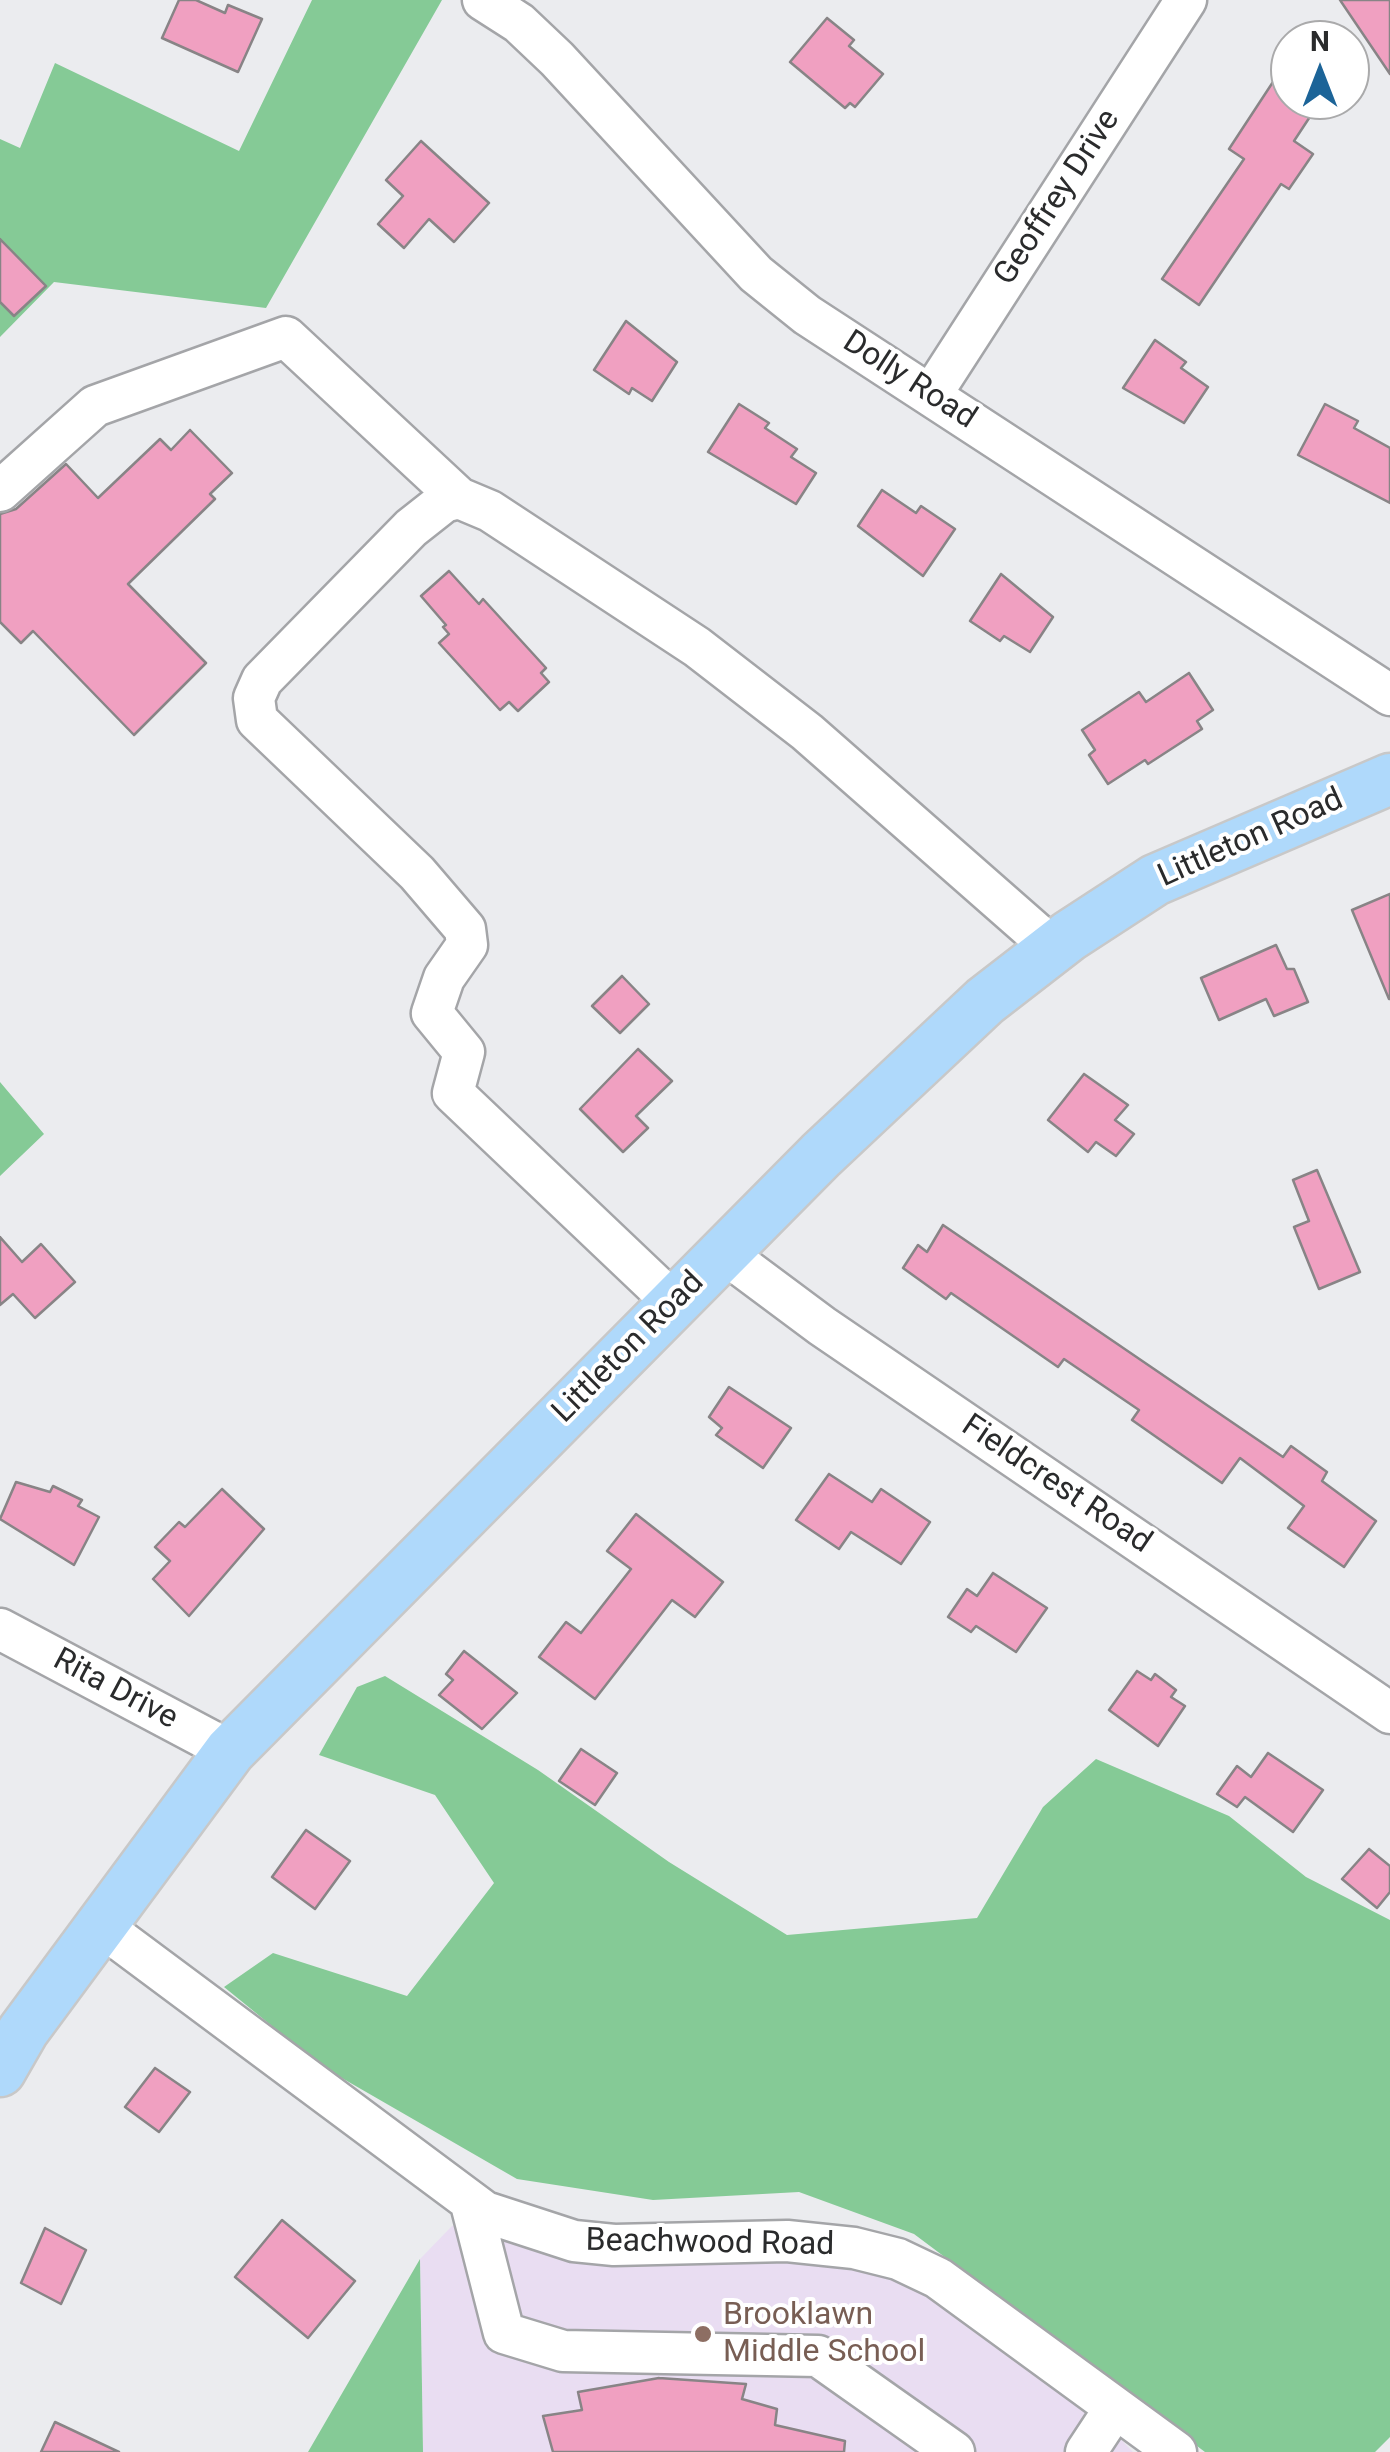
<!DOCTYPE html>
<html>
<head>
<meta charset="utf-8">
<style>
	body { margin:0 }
	#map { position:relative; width:1390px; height:2452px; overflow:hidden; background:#ebecef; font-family:Roboto,sans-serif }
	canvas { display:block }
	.north { position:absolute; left:1270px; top:20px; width:100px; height:100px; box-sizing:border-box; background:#fff; border:2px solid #aaaaab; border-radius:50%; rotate:0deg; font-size:28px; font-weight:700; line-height:40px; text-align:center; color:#2a2b2c }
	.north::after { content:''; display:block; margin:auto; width:35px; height:45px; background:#1c6498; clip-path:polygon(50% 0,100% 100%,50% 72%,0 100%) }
</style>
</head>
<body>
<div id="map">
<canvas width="1390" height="2452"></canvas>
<div class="north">N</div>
</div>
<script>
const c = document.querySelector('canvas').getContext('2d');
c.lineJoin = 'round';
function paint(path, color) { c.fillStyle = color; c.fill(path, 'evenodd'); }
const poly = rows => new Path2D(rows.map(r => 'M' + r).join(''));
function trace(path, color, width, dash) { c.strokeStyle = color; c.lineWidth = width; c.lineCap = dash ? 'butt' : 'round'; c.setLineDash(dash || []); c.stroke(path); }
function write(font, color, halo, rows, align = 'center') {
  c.font = font + ' Roboto,sans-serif'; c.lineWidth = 8; c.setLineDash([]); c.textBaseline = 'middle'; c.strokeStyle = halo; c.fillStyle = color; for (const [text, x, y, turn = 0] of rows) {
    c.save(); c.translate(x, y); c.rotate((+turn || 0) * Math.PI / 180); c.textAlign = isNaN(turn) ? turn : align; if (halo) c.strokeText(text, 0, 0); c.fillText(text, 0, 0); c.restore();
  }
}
const education = poly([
	[476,2222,889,2270,1081,2398,1133,2452,423,2452,420,2259,452,2226]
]);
const forest = poly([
	[312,0,442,0,266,308,54,282,0,337,0,139,20,148,55,63,239,151],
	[0,1082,44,1134,0,1176],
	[385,1676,538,1770,669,1862,787,1935,977,1918,1043,1807,1096,1759,1229,1816,1306,1877,1390,1920,1390,2437,1375,2452,1205,2452,914,2234,799,2192,653,2200,517,2179,321,2066,224,1987,273,1953,407,1996,494,1883,435,1795,319,1755,357,1687],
	[420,2259,423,2452,308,2452]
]);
const building = poly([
	[179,0,196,0,225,13,228,5,262,19,238,72,162,38,179,0],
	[1340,0,1390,0,1390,74,1340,0],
	[827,18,854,40,849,46,883,74,855,107,850,103,845,108,790,62,827,18],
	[1290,56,1290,100,1321,100,1294,141,1313,154,1289,189,1281,184,1199,305,1162,279,1244,159,1229,149,1290,56],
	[421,141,489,203,454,242,429,219,404,248,378,224,403,196,386,180,421,141],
	[0,239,46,286,14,316,0,302,0,239],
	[626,321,677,362,652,401,632,388,629,394,594,370,626,321],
	[1155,340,1186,362,1181,368,1208,387,1184,423,1123,388,1155,340],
	[739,404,769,423,765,428,797,449,791,457,816,473,796,504,708,452,739,404],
	[1325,404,1358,421,1354,428,1390,448,1390,503,1298,455,1325,404],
	[190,430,232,473,210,494,215,499,128,584,206,663,134,735,33,631,21,643,0,622,0,514,16,509,66,464,98,498,160,439,171,450,190,430],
	[882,490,916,513,921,506,955,529,923,576,858,526,882,490],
	[449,571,479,604,483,599,546,668,541,673,549,682,518,711,509,702,500,710,439,643,449,634,443,627,446,625,421,596,449,571],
	[1001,574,1053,617,1030,652,1004,636,1000,641,970,621,1001,574],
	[1189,673,1213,710,1197,721,1202,729,1148,764,1145,760,1108,784,1089,755,1095,750,1082,730,1139,692,1146,702,1189,673],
	[1390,894,1390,999,1389,999,1352,910,1390,894],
	[1276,945,1287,969,1294,969,1308,1002,1274,1016,1266,999,1219,1020,1201,978,1276,945],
	[622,976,649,1004,620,1033,592,1006,622,976],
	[638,1049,672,1081,636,1116,648,1128,623,1152,580,1109,638,1049],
	[1084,1074,1128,1105,1115,1120,1134,1134,1116,1156,1096,1142,1088,1152,1048,1120,1084,1074],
	[1317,1170,1360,1272,1319,1289,1294,1227,1309,1221,1293,1180,1317,1170],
	[943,1225,1283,1457,1291,1446,1327,1472,1322,1481,1376,1521,1344,1567,1288,1528,1304,1506,1240,1458,1222,1483,1132,1420,1139,1410,1064,1359,1058,1367,951,1293,946,1299,903,1268,918,1245,927,1252,943,1225],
	[0,1237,22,1262,41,1244,75,1282,35,1318,13,1294,0,1305,0,1237],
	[729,1387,791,1428,763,1468,716,1435,722,1428,709,1417,729,1387],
	[829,1474,872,1502,881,1489,930,1522,901,1564,851,1532,839,1549,796,1520,829,1474],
	[16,1482,50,1492,53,1486,82,1500,78,1506,99,1517,74,1565,0,1519,16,1482],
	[222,1489,264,1529,189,1616,153,1579,170,1561,155,1547,179,1522,185,1527,222,1489],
	[636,1514,723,1582,695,1617,672,1600,595,1699,539,1657,566,1622,581,1633,631,1569,607,1551,636,1514],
	[993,1573,1047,1608,1016,1652,976,1626,971,1632,948,1617,967,1589,977,1596,993,1573],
	[464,1651,517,1693,482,1729,439,1695,453,1680,446,1674,464,1651],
	[1137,1671,1151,1680,1155,1674,1176,1690,1171,1697,1185,1706,1158,1746,1109,1710,1137,1671],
	[581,1749,617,1773,595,1805,559,1781,581,1749],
	[1268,1753,1323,1790,1293,1832,1245,1797,1237,1807,1217,1794,1237,1766,1251,1777,1268,1753],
	[306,1830,350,1861,315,1909,272,1877,306,1830],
	[1369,1849,1390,1866,1390,1892,1377,1908,1342,1879,1369,1849],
	[155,2068,190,2092,159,2132,125,2107,155,2068],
	[282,2220,355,2281,308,2338,235,2277,282,2220],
	[45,2228,86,2250,61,2304,21,2283,45,2228],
	[659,2378,746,2384,742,2399,777,2409,775,2425,845,2441,844,2452,553,2452,543,2416,582,2410,578,2392,659,2378],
	[55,2422,119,2452,41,2452,55,2422]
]);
const minor = poly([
	[483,0,519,23,557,59,756,274,807,315,1390,695],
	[931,395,1186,0],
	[0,491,95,406,286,337,459,498],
	[724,1253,822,1326,1390,1713],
	[674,1303,453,1093,464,1052,432,1013,444,978,467,945,465,929,417,873,257,720,254,698,262,680,411,528,444,502,459,498,490,511,697,647,807,732,1053,948],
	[0,1629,230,1751],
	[101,1926,485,2212,574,2241,614,2245,787,2241,854,2248,898,2259,938,2278,1176,2452],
	[471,2204,504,2333,563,2351,818,2356,954,2452],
	[1086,2452,1115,2408]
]);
const major = poly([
	[0,2071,23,2031,230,1751,821,1155,985,1001,1069,936,1155,880,1390,779]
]);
const markers = [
	[703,2334,10,"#8d6e63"]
];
const streetNames = [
	["Geoffrey Drive",1058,198,-57],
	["Dolly Road",909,381,33],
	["Littleton Road",1251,839,-24],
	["Littleton Road",629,1348,-45],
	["Fieldcrest Road",1056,1485,34],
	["Rita Drive",115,1690,28],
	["Beachwood Road",710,2244,1]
];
const educationNames = [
	["Brooklawn",723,2316],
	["Middle School",723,2353]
];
paint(education, '#e9ddf2');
paint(forest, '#85ca96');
paint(building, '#f0a0c1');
trace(building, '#888486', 2.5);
trace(minor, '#a4a5a8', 45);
trace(major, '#c8c8c8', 55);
trace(minor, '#fff', 40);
trace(major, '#afd9fb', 50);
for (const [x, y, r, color] of markers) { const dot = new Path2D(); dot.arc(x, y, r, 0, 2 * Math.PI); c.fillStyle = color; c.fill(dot); trace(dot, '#fff', 4); }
write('32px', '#2a2b2c', '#fff', streetNames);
write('32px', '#785e54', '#fff', educationNames, 'left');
</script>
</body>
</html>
